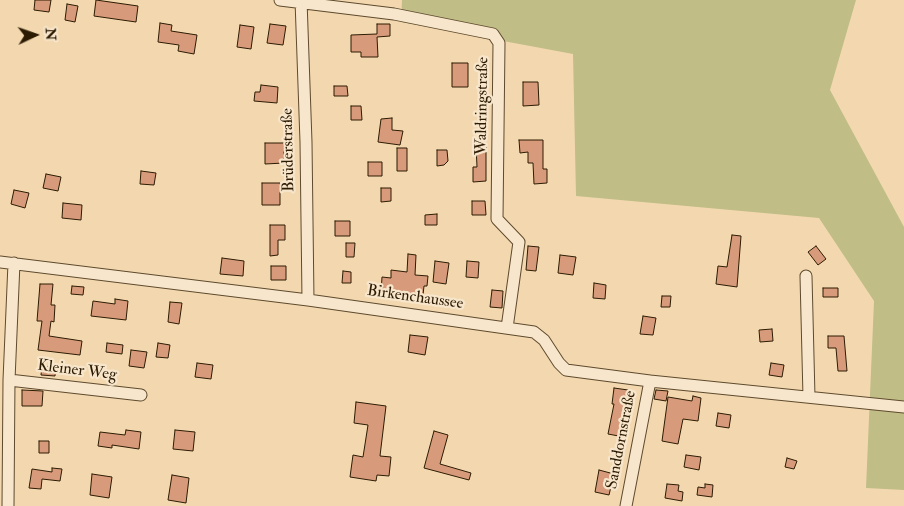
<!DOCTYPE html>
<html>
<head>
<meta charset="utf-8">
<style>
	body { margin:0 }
	#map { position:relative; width:904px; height:506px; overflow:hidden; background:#f3d8af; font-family:"IM FELL Double Pica",serif }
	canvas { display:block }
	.north { position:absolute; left:10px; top:10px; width:50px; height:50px; -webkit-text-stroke:4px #f7e6cb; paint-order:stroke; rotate:87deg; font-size:14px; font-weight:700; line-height:20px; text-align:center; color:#2c1b03 }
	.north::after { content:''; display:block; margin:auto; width:18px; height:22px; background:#2c1b03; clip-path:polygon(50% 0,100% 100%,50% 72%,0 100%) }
</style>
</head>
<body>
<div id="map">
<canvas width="904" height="506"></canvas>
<div class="north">N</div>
</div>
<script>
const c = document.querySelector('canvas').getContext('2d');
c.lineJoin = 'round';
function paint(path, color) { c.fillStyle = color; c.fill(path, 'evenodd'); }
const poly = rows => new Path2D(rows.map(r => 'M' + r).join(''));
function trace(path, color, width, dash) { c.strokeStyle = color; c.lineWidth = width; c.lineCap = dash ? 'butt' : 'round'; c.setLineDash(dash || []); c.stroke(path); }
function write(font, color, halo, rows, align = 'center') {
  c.font = font + ' "IM FELL Double Pica",serif'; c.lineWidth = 4.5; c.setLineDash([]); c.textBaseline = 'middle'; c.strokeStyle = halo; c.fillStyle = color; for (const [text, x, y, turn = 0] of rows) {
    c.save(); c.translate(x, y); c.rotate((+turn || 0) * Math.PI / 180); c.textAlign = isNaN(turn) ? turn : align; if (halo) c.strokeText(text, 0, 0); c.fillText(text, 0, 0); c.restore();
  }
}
const green = poly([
	[402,0,856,0,830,90,904,227,904,490,866,488,874,301,819,218,576,196,573,54,401,22]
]);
const building = poly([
	[35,0,51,0,49,12,34,10,35,0],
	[96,0,138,6,136,22,94,16,96,0],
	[67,4,78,6,75,22,65,20,67,4],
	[160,23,172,25,171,31,197,35,194,54,178,51,179,45,158,42,160,23],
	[270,24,286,26,283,45,267,43,270,24],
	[377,24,390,24,390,36,377,37,378,57,361,57,361,52,351,52,351,35,377,34,377,24],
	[240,25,254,27,251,49,237,47,240,25],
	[452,63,468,63,468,87,452,87,452,63],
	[523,82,538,82,539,105,523,106,523,82],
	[261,85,278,87,277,103,254,101,255,92,260,92,261,85],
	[334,86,347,86,348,96,334,96,334,86],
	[351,106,361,106,362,120,351,120,351,106],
	[392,118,392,130,403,131,400,145,378,142,381,119,392,118],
	[519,140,543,140,543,169,547,169,547,183,534,184,533,163,528,163,528,152,520,153,519,140],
	[265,143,284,143,284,163,265,164,265,143],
	[486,144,486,181,473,182,473,167,477,167,476,145,486,144],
	[397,148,407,148,407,171,397,171,397,148],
	[437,150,447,150,448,161,444,165,437,166,437,150],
	[368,162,382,162,382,176,368,176,368,162],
	[141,171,156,173,154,185,140,184,141,171],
	[46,174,61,177,58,191,43,188,46,174],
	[262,183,280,183,280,205,262,205,262,183],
	[381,188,391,188,391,201,381,202,381,188],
	[14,190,29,193,25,208,11,204,14,190],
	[472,201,485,201,486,215,472,215,472,201],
	[63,203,82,205,81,220,62,218,63,203],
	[437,214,437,225,425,225,425,215,437,214],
	[335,221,350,221,350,236,335,236,335,221],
	[270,225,285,225,285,240,278,240,278,255,270,256,270,225],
	[732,235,741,236,737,287,716,284,718,266,727,267,732,235],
	[346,243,355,243,354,257,346,257,346,243],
	[528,246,539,247,536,271,526,270,528,246],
	[816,246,826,259,818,265,808,252,816,246],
	[408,254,416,255,415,275,428,276,427,286,424,286,423,295,381,292,382,277,391,278,391,270,407,272,408,254],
	[560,255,576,257,573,275,558,273,560,255],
	[222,258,244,261,243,276,220,274,222,258],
	[435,261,449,263,446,284,433,282,435,261],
	[467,261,479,262,478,278,466,277,467,261],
	[271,266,286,266,286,280,271,280,271,266],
	[343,271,351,272,351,283,342,283,343,271],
	[594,283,606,285,605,299,593,298,594,283],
	[40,284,53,284,51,305,55,305,54,322,51,321,49,336,82,341,80,355,38,350,42,321,37,321,40,284],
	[72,286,84,287,83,295,71,294,72,286],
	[823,288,838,288,838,297,823,297,823,288],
	[492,290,503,291,502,308,490,307,492,290],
	[662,296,671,296,670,307,661,307,662,296],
	[115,299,128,301,126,320,91,316,93,301,115,304,115,299],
	[170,302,182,303,179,324,168,322,170,302],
	[643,316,656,318,653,335,640,334,643,316],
	[772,329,773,341,760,342,759,330,772,329],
	[410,335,428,337,425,355,408,352,410,335],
	[828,336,844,336,847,371,838,371,836,348,828,348,828,336],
	[107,343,123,345,122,354,106,352,107,343],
	[158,343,170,345,168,358,156,357,158,343],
	[131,350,147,352,144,368,129,366,131,350],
	[197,363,213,365,211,379,195,377,197,363],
	[771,363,784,365,782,377,769,375,771,363],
	[42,366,56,367,55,376,41,375,42,366],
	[614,388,628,390,624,418,628,419,624,437,608,434,614,404,612,404,614,388],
	[22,390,43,391,42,406,22,406,22,390],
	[656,390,668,391,666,401,654,399,656,390],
	[693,396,701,398,698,421,683,419,678,444,662,441,668,397,692,401,693,396],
	[356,402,386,406,380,456,391,457,389,476,377,475,376,481,350,477,353,455,363,457,368,425,354,423,356,402],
	[718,413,731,415,729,428,716,426,718,413],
	[126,430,141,432,139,449,112,445,112,448,98,446,100,432,125,435,126,430],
	[175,430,195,432,193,451,173,449,175,430],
	[434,431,448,435,440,464,471,473,469,480,424,468,434,431],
	[39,441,49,441,49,453,39,453,39,441],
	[686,455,701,457,699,470,684,467,686,455],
	[787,458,797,461,794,469,785,467,787,458],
	[52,468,62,469,60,481,42,479,41,489,29,488,32,469,52,472,52,468],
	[599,470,614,474,609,495,595,492,599,470],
	[92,474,112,477,109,498,90,495,92,474],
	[172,475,189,478,186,503,168,500,172,475],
	[667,484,679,485,678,491,683,492,682,501,665,498,667,484],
	[705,484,713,485,712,497,697,495,698,487,705,488,705,484]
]);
const street = poly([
	[280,0,394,14,493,34,499,43,497,219,519,242,507,328],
	[301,0,306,142,308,300],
	[0,262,308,300,534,332,544,340,559,363,566,370,650,381,904,407],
	[806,276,809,397],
	[9,380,141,395],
	[8,506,9,380,14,263],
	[626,506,650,381]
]);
const streetNames = [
	["Waldringstraße",483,106,-89],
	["Brüderstraße",289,150,-91],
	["Birkenchaussee",415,298,8],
	["Kleiner Weg",77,371,7],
	["Sanddornstraße",622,440,-79]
];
paint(green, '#c0bd87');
paint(building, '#d79b7b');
trace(building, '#2c1b03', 1);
trace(street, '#5e4a2e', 13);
trace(street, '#f7e6cb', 11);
write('16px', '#2c1b03', '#f7e6cb', streetNames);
</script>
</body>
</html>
